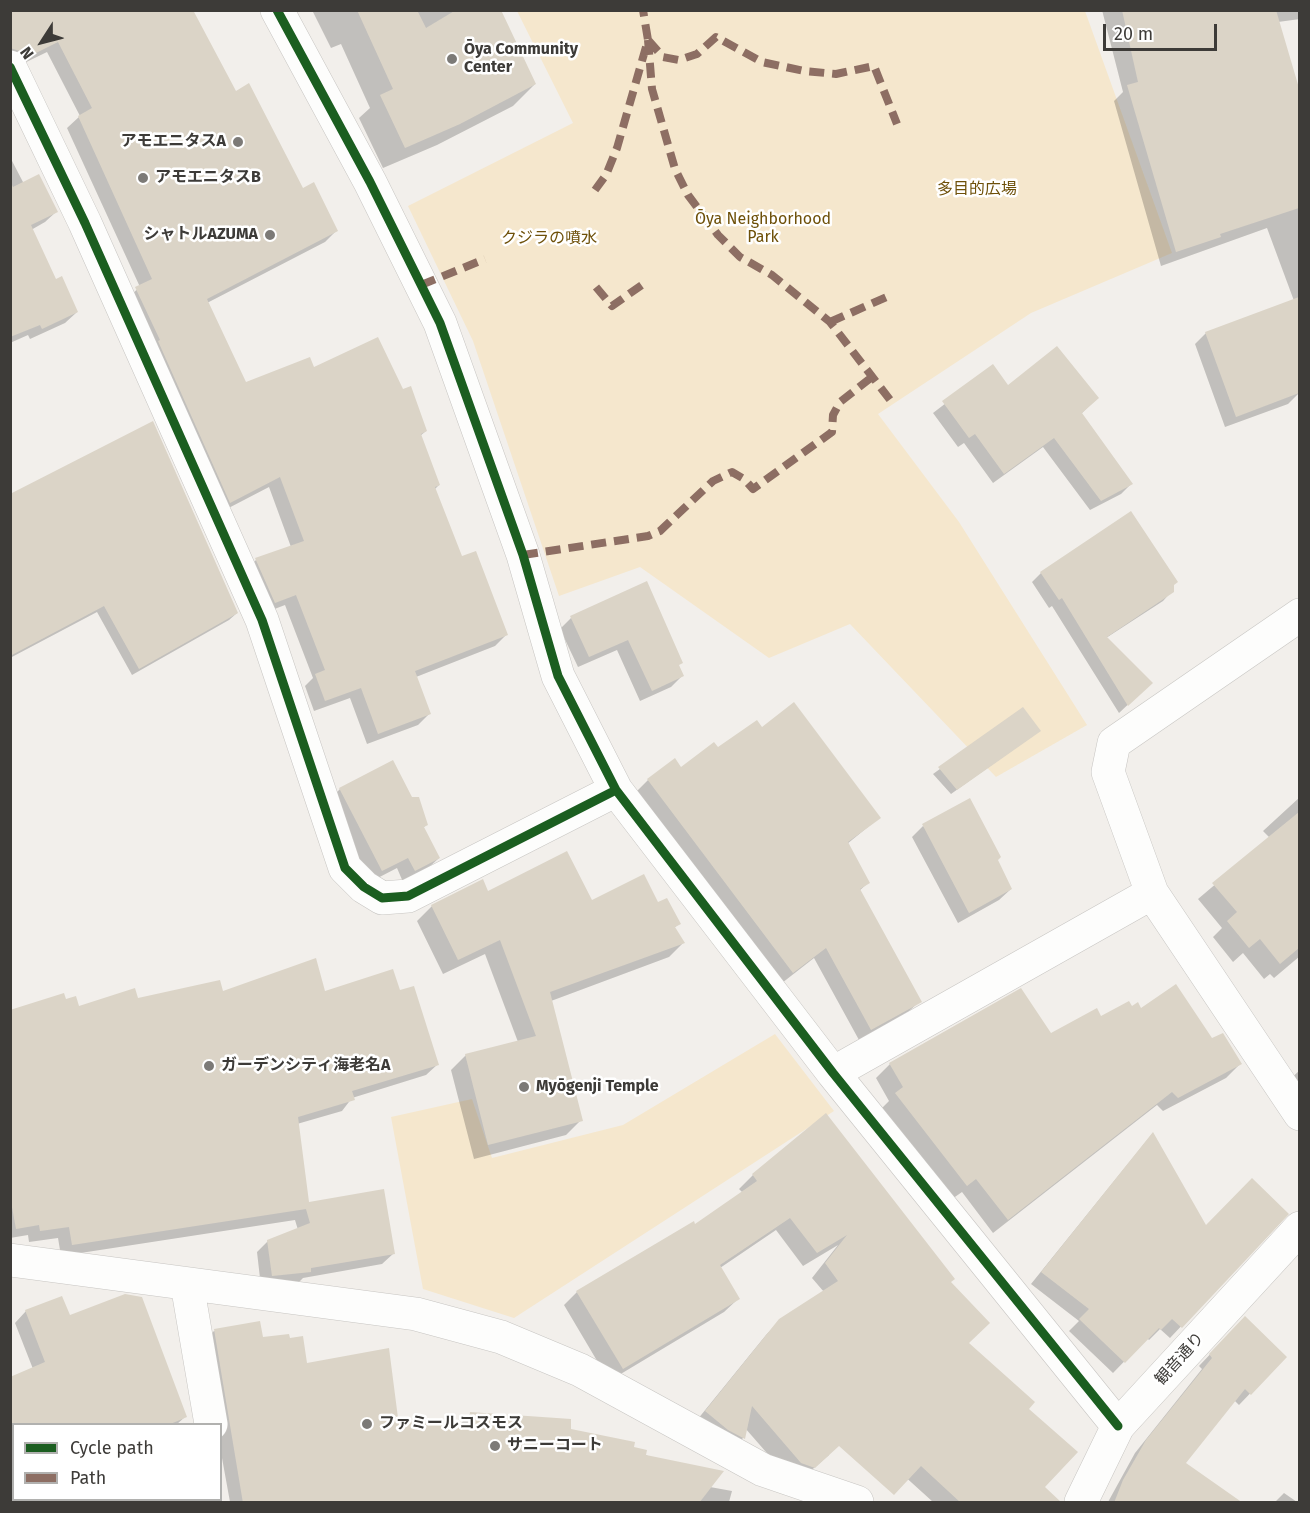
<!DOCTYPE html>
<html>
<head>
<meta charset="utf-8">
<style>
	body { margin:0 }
	#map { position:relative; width:1310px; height:1513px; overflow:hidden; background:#f2efeb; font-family:"Fira Sans",sans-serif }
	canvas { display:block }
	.frame { position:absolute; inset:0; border:12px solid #3d3b38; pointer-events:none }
	.legend { position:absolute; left:12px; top:1423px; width:210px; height:78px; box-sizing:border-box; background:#fff; border:2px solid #b1b1af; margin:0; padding:8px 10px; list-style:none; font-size:18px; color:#3d3b38 }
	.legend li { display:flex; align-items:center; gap:12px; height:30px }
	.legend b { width:30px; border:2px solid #b1b1af }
	.north { position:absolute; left:12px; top:12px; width:60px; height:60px; -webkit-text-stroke:4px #fff; paint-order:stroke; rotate:234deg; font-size:16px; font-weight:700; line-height:24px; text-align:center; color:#3d3b38 }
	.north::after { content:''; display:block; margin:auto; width:21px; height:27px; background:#3d3b38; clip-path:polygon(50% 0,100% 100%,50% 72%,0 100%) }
	.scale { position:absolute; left:1103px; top:24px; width:114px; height:27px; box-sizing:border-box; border:3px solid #3d3b38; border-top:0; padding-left:8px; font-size:18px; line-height:21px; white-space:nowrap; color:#3d3b38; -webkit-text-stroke:4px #fff; paint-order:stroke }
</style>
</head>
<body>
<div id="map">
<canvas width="1310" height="1513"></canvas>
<div class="frame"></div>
<ul class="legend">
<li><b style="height:8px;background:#1b5e20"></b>Cycle path</li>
<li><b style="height:8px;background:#8d6e63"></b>Path</li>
</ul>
<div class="north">N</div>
<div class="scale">20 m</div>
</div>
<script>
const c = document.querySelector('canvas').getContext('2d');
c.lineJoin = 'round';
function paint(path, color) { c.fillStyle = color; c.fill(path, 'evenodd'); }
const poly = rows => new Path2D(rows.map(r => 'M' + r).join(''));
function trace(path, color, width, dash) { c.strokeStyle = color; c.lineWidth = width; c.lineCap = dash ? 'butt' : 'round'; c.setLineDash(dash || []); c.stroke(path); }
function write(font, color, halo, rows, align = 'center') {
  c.font = font + ' "Fira Sans","Noto Sans JP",sans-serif'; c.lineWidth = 5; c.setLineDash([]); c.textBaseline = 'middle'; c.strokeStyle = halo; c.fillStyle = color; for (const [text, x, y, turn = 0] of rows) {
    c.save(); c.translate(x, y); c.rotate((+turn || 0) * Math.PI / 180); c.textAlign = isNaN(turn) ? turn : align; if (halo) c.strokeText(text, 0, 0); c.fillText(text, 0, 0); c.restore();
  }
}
const green = poly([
	[517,11,1085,11,1172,253,1031,313,878,414,959,522,1087,725,996,777,850,624,769,658,640,567,559,596,473,341,408,206,573,123],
	[775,1034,834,1111,514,1318,423,1289,391,1117,472,1099,492,1158,623,1125]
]);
const shadow = poly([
	[10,10,235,93,302,190,336,231,325,242,207,303,245,384,313,369,402,391,426,431,420,436,439,485,435,489,461,558,506,635,495,646,416,677,429,714,418,725,367,744,350,698,314,711,305,686,313,678,285,605,264,613,245,571,256,560,291,547,269,487,219,513,125,300,140,287,67,128,80,116,47,52,14,68,10,64],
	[312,10,499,10,535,84,513,106,437,145,383,168,359,118,370,108,341,44,331,48],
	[1102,10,1300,10,1300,19,1278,22,1300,93,1300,317,1267,228,1161,266,1114,101,1123,92],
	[10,157,24,184,57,211,45,222,31,230,55,280,77,312,65,323,30,339,28,335,10,343],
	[1206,333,1299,393,1288,404,1225,427,1195,344],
	[993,367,1008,388,1097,398,1081,414,1131,484,1121,494,1090,510,1043,447,993,483,964,443,958,447,933,413],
	[10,495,237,613,229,620,132,675,97,612,10,658],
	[1041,573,1172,586,1172,591,1163,601,1106,638,1151,683,1119,713,1052,606,1049,608,1032,582],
	[646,583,682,676,671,687,640,701,617,650,578,667,560,629,571,618],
	[1023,709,1039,731,951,794,933,774],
	[762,729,879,818,847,844,868,883,859,891,920,1001,908,1012,859,1040,814,958,782,983,637,791,648,780,681,770],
	[340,789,426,825,423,828,439,858,427,869,403,882,397,868,370,882,329,800],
	[1300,797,1300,956,1274,978,1270,974,1264,979,1243,953,1233,962,1213,937,1222,928,1198,899,1270,838,1263,831],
	[923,826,996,860,1011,889,999,900,958,923,912,837],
	[487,893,592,902,658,905,679,924,674,928,683,943,669,957,551,1001,581,1120,566,1135,474,1159,451,1070,466,1055,518,1042,485,954,443,974,417,921,432,906],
	[399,991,438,1064,426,1075,352,1098,342,1111,297,1124,308,1204,394,1253,382,1264,303,1278,298,1283,261,1287,257,1252,268,1241,298,1230,295,1220,61,1256,58,1238,29,1242,28,1235,10,1238,10,1011,66,1001,78,1008,222,993],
	[1131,1008,1141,1010,1240,1064,1226,1078,1163,1111,1157,1105,993,1233,962,1192,952,1199,882,1108,889,1101,876,1078,890,1064,1050,1035],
	[1300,1070,1300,1100,1287,1082],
	[1152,1134,1205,1228,1287,1214,1170,1338,1160,1329,1149,1340,1147,1338,1113,1373,1069,1331,1079,1321,1031,1284],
	[753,1175,949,1282,968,1343,1027,1409,1043,1487,1060,1502,933,1502,806,1387,829,1455,800,1480,787,1476,745,1428,743,1438,730,1451,693,1425,766,1335,780,1320,824,1292,812,1278,838,1245,803,1266,776,1230,720,1268,738,1299,724,1312,609,1381,564,1305,577,1292,695,1226,743,1193,739,1189],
	[26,1311,69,1317,185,1417,177,1424,14,1424,14,1500,27,1500,24,1502,10,1502,10,1379,33,1369,15,1323],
	[1234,1329,1285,1357,1239,1405,1234,1400,1184,1463,1240,1502,1108,1502,1135,1453,1202,1369,1199,1366],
	[214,1331,262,1339,397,1420,460,1424,470,1414,569,1431,632,1448,710,1487,732,1491,729,1502,230,1502,220,1447,220,1424,203,1342],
	[1284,1493,1297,1502,1275,1502],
	[56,1500,149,1500,150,1502,57,1502],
	[173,1500,216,1500,217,1502,159,1502]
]);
const building = poly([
	[10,10,193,10,236,91,249,83,303,188,314,182,338,231,207,299,246,382,310,357,314,367,378,337,403,389,411,386,427,431,421,434,440,485,435,487,462,556,476,551,508,635,415,671,431,714,378,734,361,688,325,701,315,674,325,670,296,595,275,603,255,558,304,541,280,477,230,503,158,341,160,340,135,287,152,279,78,116,92,108,58,42,26,58,20,51,10,48],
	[357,10,417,10,426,28,456,10,501,10,536,84,460,124,405,148,380,95,393,89],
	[1122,10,1276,10,1299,88,1299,208,1220,234,1221,237,1176,252,1127,85,1138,82],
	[39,174,58,212,31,225,56,279,62,276,78,312,42,329,40,325,10,337,10,181,13,187],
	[1299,297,1299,393,1236,417,1205,332],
	[1057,346,1099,398,1082,413,1133,484,1101,501,1054,438,1004,474,975,434,969,438,942,401,993,364,1008,385],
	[153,421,238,613,139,669,104,606,10,656,10,494],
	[1131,511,1178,582,1174,585,1174,592,1107,637,1153,683,1128,706,1062,598,1059,600,1040,572],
	[647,581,683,663,679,665,684,676,652,691,628,640,589,657,570,616],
	[794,702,881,818,848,842,870,883,860,889,922,1002,871,1030,826,948,793,973,647,779,675,758,681,767,714,742,718,747,757,720,762,727],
	[1023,707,1041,731,957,790,938,767],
	[393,760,412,797,419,797,428,825,424,827,440,858,415,871,408,858,382,871,339,788],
	[970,798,1001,857,998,860,1012,889,969,913,922,824],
	[1299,812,1299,948,1280,964,1260,939,1249,948,1227,921,1237,912,1212,883],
	[567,851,592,900,644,874,658,902,667,898,681,924,675,927,685,943,550,992,583,1121,488,1145,465,1054,536,1036,500,940,458,960,431,905,483,879,488,891],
	[316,958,325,991,393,969,400,990,414,986,439,1065,352,1091,355,1100,298,1117,309,1202,384,1189,395,1254,311,1268,311,1272,272,1276,267,1240,310,1223,306,1209,72,1245,69,1227,40,1231,39,1225,16,1229,10,1196,10,1010,64,993,66,999,76,996,79,1006,135,988,138,998,220,980,223,991],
	[1176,984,1212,1038,1223,1033,1242,1064,1178,1098,1172,1092,1008,1220,976,1179,967,1186,895,1093,903,1087,889,1063,1021,988,1051,1033,1097,1008,1101,1016,1129,1001,1132,1006,1138,1002,1141,1008],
	[826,1113,955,1279,951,1282,990,1323,969,1343,1035,1402,1029,1409,1078,1452,1045,1487,1062,1503,961,1503,921,1466,894,1495,839,1446,815,1468,801,1463,752,1406,745,1439,728,1430,705,1411,779,1319,838,1281,825,1263,847,1235,817,1253,790,1218,720,1265,740,1299,623,1369,576,1291,694,1221,695,1224,757,1181,752,1174],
	[1153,1132,1206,1225,1252,1178,1289,1214,1182,1328,1172,1319,1161,1330,1159,1328,1125,1363,1079,1319,1089,1309,1041,1272],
	[125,1294,142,1297,187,1417,168,1425,10,1425,10,1377,45,1362,25,1310,62,1296,70,1315],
	[1245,1316,1287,1357,1251,1395,1245,1389,1186,1463,1243,1503,1114,1503,1123,1480,1146,1440,1212,1358,1209,1354],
	[260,1321,263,1337,289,1334,290,1338,303,1336,307,1363,389,1348,398,1418,469,1424,470,1412,571,1419,571,1429,635,1442,634,1447,647,1450,646,1455,724,1471,699,1503,243,1503,214,1329]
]);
const minor = poly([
	[277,10,370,182,440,323,523,555,558,676,616,790,833,1073,1118,1426],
	[10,67,85,223,262,620,345,868,364,887,382,898,408,896,616,790],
	[1300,615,1114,743,1108,772,1152,893,1300,1114],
	[833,1073,1152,893],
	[10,1260,416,1314,501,1337,580,1370,763,1470,857,1502],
	[187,1284,211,1424],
	[46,1502,53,1500]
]);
const secondary = poly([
	[1081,1502,1118,1426,1300,1228]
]);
const quiet = poly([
	[648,40,652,89,675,169,688,195,718,235,740,257,772,275,830,322,894,405],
	[648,40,663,57,679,60,697,54,716,37,762,62,804,71,836,74,874,66,897,124],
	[595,190,606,175,617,148,648,40,643,10],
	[421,285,485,259],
	[596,287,612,306,646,282],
	[830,322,889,296],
	[523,555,648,536,660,531,713,481,732,472,744,479,753,489,832,432,833,415,840,402,872,377]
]);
const cycleway = poly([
	[277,10,370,182,440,323,523,555,558,676,616,790,833,1073,1118,1426],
	[10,67,85,223,262,620,345,868,364,887,382,898,408,896,616,790]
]);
const markers = [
	[452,59,6,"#7c7a77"],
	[238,142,6,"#7c7a77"],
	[143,178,6,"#7c7a77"],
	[270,235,6,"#7c7a77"],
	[209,1066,6,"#7c7a77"],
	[524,1087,6,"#7c7a77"],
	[367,1424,6,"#7c7a77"],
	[495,1446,6,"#7c7a77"]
];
const poiNames = [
	["Ōya Community",464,50],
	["Center",464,68],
	["アモエニタスA",226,142,"right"],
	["アモエニタスB",155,178],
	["シャトルAZUMA",258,235,"right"],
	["ガーデンシティ海老名A",221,1066],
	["Myōgenji Temple",536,1087],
	["ファミールコスモス",379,1424],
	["サニーコート",507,1446]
];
const parkNames = [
	["多目的広場",977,190],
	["Ōya Neighborhood",763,220],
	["Park",763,238],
	["クジラの噴水",549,239]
];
const streetNames = [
	["観音通り",1180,1359,-48]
];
paint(green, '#f5e7cd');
paint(shadow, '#0003');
paint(building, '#dbd4c7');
trace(minor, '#c7c5c2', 34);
trace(secondary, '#c7c5c2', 34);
trace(minor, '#fdfdfc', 33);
trace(secondary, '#fdfdfc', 33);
trace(quiet, '#8d6e63', 8, [15, 8]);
trace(cycleway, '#1b5e20', 9);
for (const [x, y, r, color] of markers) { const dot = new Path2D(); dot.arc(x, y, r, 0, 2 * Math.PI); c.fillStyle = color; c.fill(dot); trace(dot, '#fff', 2); }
write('bold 16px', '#3d3b38', '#fff', poiNames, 'left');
write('16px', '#6e5009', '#fff', parkNames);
write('16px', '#3d3b38', '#fff', streetNames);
</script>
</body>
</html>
